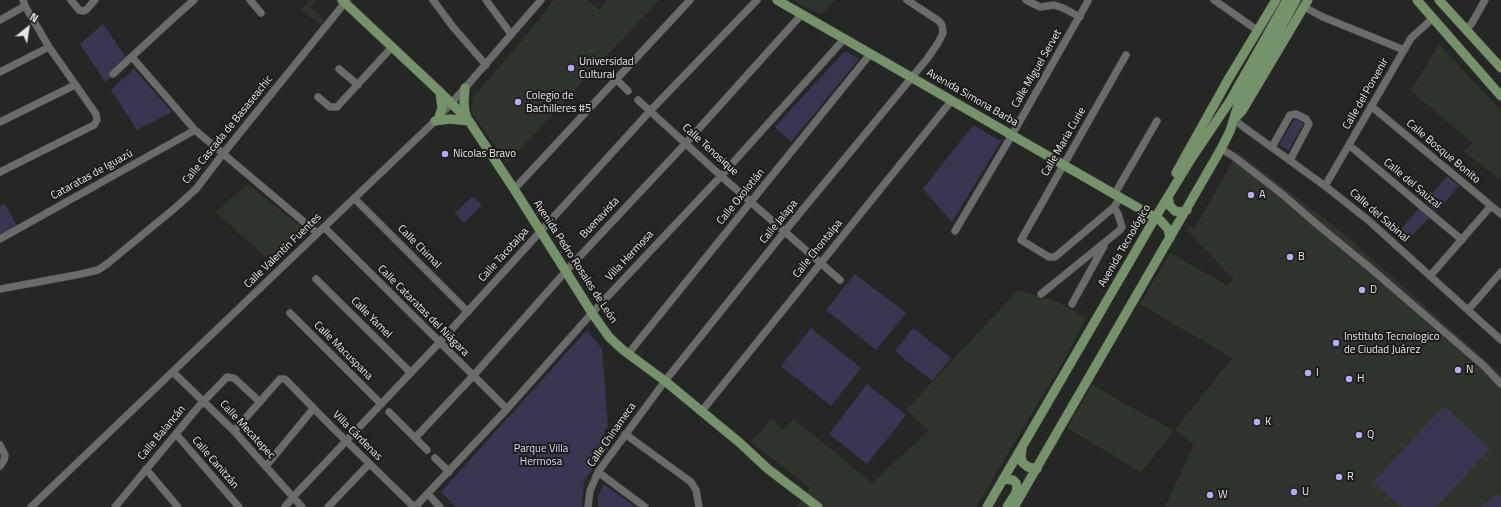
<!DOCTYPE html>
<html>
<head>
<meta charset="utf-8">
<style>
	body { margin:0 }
	#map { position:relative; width:1501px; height:507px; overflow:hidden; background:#252724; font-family:"Titillium Web",sans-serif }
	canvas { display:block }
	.north { position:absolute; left:8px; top:8px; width:40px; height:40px; -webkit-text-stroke:3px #1c1d1b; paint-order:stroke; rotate:30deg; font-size:11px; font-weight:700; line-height:16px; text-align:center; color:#e5e7e5 }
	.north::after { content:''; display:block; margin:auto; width:14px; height:18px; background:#e5e7e5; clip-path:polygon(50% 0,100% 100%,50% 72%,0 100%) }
</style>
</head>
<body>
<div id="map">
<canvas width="1501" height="507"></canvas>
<div class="north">N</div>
</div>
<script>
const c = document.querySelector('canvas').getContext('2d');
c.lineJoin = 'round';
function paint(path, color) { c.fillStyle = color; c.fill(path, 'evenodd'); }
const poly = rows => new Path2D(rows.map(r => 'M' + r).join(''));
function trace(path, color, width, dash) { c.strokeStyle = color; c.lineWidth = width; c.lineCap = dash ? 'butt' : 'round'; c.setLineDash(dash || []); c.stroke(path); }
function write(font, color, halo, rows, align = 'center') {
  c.font = font + ' "Titillium Web",sans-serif'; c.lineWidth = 4; c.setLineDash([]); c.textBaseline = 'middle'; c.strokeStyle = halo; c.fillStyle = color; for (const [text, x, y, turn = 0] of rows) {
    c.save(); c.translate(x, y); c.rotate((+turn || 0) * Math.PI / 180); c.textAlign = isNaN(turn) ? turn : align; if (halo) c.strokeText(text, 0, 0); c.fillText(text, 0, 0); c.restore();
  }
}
const built = poly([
	[309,0,316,0,310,7,324,19,321,25,301,10],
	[554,0,587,0,599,10,607,0,659,0,507,163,472,113,471,108,473,97,520,43],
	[793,0,835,0,821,15],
	[1439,44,1501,111,1501,181,1464,151,1472,142,1411,91],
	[1238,152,1344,234,1501,374,1501,507,1165,507,1193,446,1192,443,1175,430,1232,358,1140,304,1170,253,1228,286,1233,279,1187,230,1191,226,1195,228],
	[248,184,307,232,273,264,216,212],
	[1018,290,1060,303,1086,318,1060,367,976,507,796,507,810,488,751,442,771,419,783,430,794,419,872,483,928,431,907,409],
	[1092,385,1174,431,1141,472,1067,428]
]);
const green = poly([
	[103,24,129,62,105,82,80,44],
	[845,51,859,59,791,142,775,127],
	[134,69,172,112,137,130,111,90],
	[1295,118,1304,123,1289,150,1279,145],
	[973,125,1001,141,952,222,923,189],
	[1447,176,1459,186,1436,212,1425,202],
	[473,196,482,205,464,223,455,213],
	[5,204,17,226,0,235,0,206],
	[1419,208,1430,217,1405,243,1396,235],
	[855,274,906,313,876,350,826,310],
	[811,328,861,368,831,406,781,366],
	[913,328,951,358,932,381,895,351],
	[587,330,602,349,608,426,604,431,610,446,584,481,582,507,456,507,441,492],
	[867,384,906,415,867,464,829,434],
	[1444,406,1490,449,1436,507,1401,507,1373,482],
	[603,484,636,507,598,507,598,497],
	[1497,494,1501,497,1501,507,1481,507]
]);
const minor = poly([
	[71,0,79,10,83,11,86,10,95,0],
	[250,0,261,13],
	[433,0,453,27,486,65],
	[486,0,511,34],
	[1026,0,1040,7,1054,5,1063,8,1080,17],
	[1214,0,1257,30],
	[1304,7,1323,17,1404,50],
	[0,20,25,6],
	[1467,29,1472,23,1485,0],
	[132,57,195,130,317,233],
	[339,69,358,85],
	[0,72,49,47],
	[113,74,178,14,194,0],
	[616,79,628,91],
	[318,97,330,107,337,107,392,47],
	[638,100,721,176,840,280],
	[1371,106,1501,214],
	[1234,120,1325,186,1368,220,1501,340],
	[0,122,75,85],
	[1349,145,1462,240],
	[1272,147,1290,115,1296,114,1306,119,1309,124,1308,126,1290,160],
	[1221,149,1233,156,1282,194,1319,226,1369,267,1484,366,1501,384],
	[0,172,94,125,97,120,96,114,49,47,25,6,23,0],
	[1325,186,1411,38,1432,19],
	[514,189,519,184,690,0],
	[1114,195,1157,121],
	[354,198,468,312],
	[1120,198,1114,207,1055,257,1049,257,1021,240,1126,55],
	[324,227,507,409],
	[955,231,1012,135,1088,1],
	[0,239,195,130],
	[1430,276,1491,206],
	[316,279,411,373],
	[0,289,81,274,98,270,107,264,175,208,196,189,222,155,347,0],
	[1041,294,1120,230,1122,227,1118,214,1114,207],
	[1072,304,1104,246],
	[1468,310,1501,272],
	[290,313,381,404],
	[628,354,871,53],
	[174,371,176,375,234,431,302,507],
	[389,412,427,450],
	[701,412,952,100],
	[234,431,280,379,285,379,333,428,414,507],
	[176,434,239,507],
	[625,434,691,482,696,490,699,507],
	[415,438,473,376,566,271,686,143,802,14],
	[0,445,5,455,4,460,0,466],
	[435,458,449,472],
	[266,466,313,409],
	[146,469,178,507],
	[598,472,645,507],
	[428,494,440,507],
	[31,507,435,121,465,88,541,0],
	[115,507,199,406,227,377,234,378,260,402],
	[285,507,293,497,439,343,650,111,757,0],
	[328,507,369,464],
	[415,507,507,409,592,313,721,176,845,38],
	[588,507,590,491,598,472,665,381,785,231,927,59,938,43,943,33,942,25,939,21,907,0]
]);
const major = poly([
	[342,0,440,92,469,121,514,189,592,313,609,337,623,350,665,381,740,443,768,469,818,507],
	[777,0,1161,221,1168,229,1170,238],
	[1417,0,1501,96],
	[1439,0,1501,68],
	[465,88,464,102,465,112,467,118],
	[439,117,442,108,440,92],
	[1236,117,1242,111,1308,0],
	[435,121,450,119,469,121],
	[1176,173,1229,78,1276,0],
	[1168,198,1170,206,1175,211,1181,212,1187,210],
	[1022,449,1021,455,1022,462,1028,467,1037,469],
	[1003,479,1013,480,1016,483,1017,488,1016,493,1007,507],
	[987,507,1155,218,1191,159,1230,101,1287,0],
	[1014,507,1221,149,1230,131,1238,105,1296,0]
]);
const markers = [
	[571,68,4,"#b5acf9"],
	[518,102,4,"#b5acf9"],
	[445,154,4,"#b5acf9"],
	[1251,195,4,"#b5acf9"],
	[1290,257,4,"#b5acf9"],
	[1362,290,4,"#b5acf9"],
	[1336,343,4,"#b5acf9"],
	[1458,370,4,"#b5acf9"],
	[1308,373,4,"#b5acf9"],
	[1349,379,4,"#b5acf9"],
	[1257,422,4,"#b5acf9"],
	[1359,435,4,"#b5acf9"],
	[1339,477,4,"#b5acf9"],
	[1294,492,4,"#b5acf9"],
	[1210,495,4,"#b5acf9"]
];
const poiNames = [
	["Universidad",579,62],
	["Cultural",579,75],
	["Colegio de",526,96],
	["Bachilleres #5",526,109],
	["Nicolas Bravo",453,154],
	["A",1259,195],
	["B",1298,257],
	["D",1370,290],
	["Instituto Tecnologico",1344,337],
	["de Ciudad Juárez",1344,350],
	["N",1466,370],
	["I",1316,373],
	["H",1357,379],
	["K",1265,422],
	["Q",1367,435],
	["R",1347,477],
	["U",1302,492],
	["W",1218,495]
];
const streetNames = [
	["Calle Miguel Servet",1037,69,-60],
	["Calle del Porvenir",1366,94,-60],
	["Avenida Simona Barba",972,98,30],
	["Calle Cascada de Basaseachic",228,130,-51],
	["Calle Maria Curie",1064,142,-60],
	["Calle Tenosique",710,150,42],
	["Calle Bosque Bonito",1443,152,40],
	["Cataratas de Iguazú",92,175,-29],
	["Calle del Sauzal",1412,184,40],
	["Calle Oxolotlán",741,197,-51],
	["Calle del Sabinal",1379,216,41],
	["Buenavista",600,218,-47],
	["Calle Jalapa",779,222,-51],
	["Avenida Tecnológico",1125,246,-60],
	["Calle Chimal",419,247,45],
	["Calle Chontalpa",818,249,-51],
	["Calle Valentín Fuentes",283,251,-44],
	["Calle Tacotalpa",504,255,-48],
	["Villa Hermosa",630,256,-47],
	["Avenida Pedro Rosales de León",575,262,57],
	["Calle Cataratas del Niágara",423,311,45],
	["Calle Yamel",371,318,45],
	["Calle Macuspana",343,351,45],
	["Calle Mecatepec",247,430,47],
	["Calle Balancán",162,433,-50],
	["Calle Chinameca",612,435,-55],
	["Villa Cárdenas",357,436,45],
	["Calle Canitzán",215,463,49]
];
const parkNames = [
	["Parque Villa",541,449],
	["Hermosa",541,462]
];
paint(built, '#2f342d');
paint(green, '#393651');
trace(minor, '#424442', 8);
trace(major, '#424442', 10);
trace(minor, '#6a6c69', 7);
trace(major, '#76926a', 9);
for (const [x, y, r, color] of markers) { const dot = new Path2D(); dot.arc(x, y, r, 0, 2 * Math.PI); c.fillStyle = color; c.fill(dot); trace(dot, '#1c1d1b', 1.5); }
write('11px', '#e5e7e5', '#1c1d1b', poiNames, 'left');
write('11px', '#e5e7e5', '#1c1d1b', streetNames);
write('11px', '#dad7fb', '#1c1d1b', parkNames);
</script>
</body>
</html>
